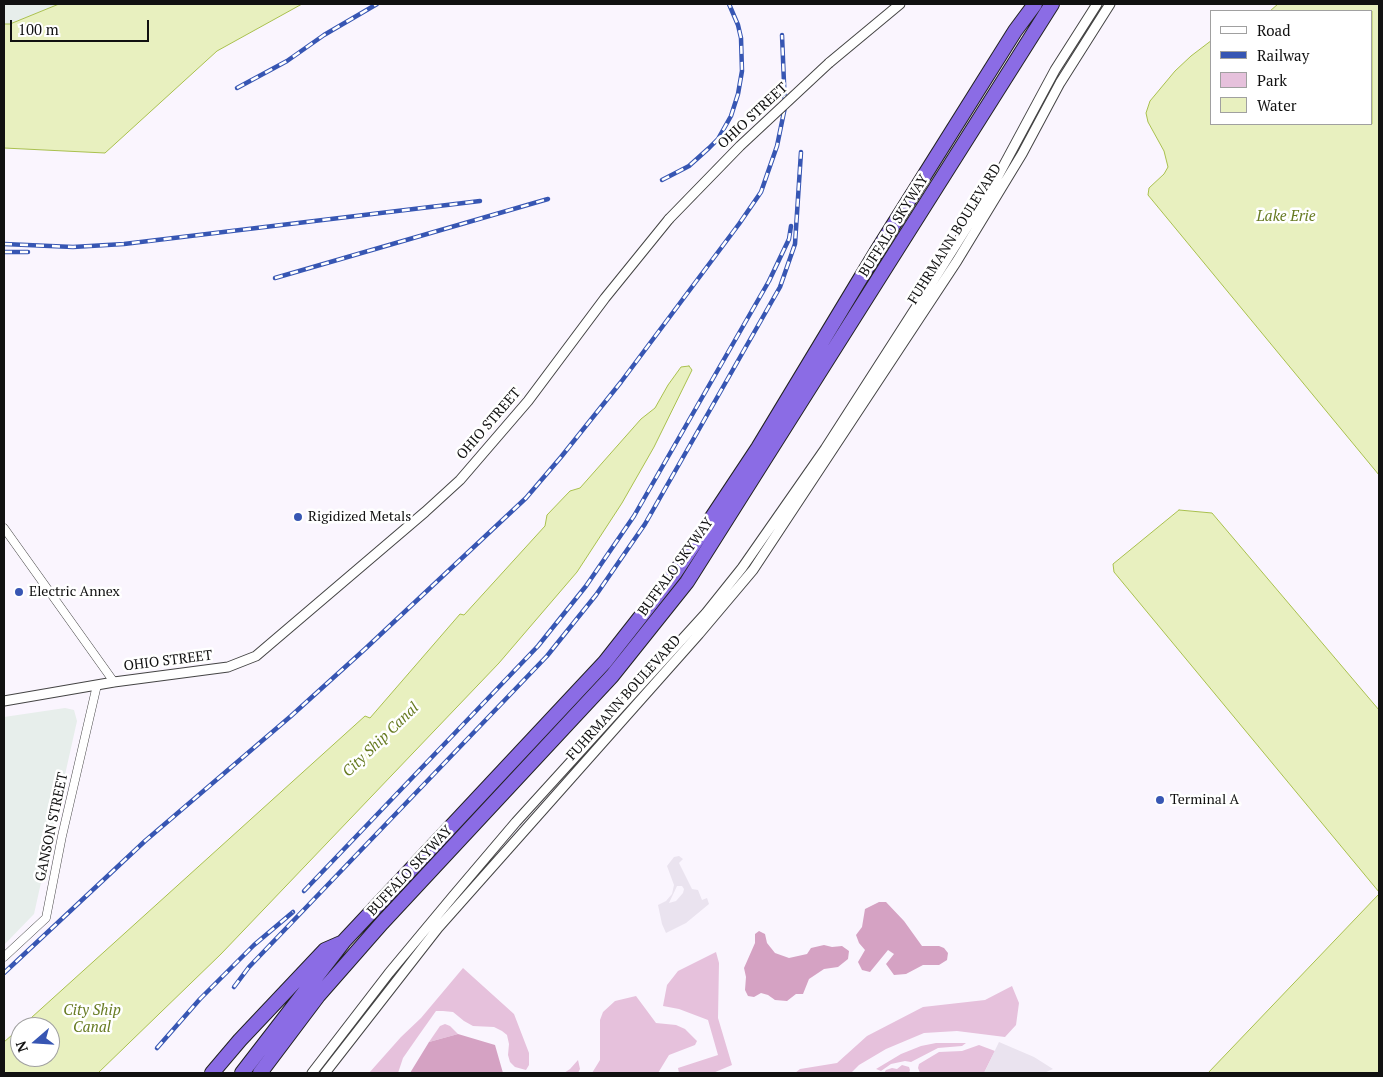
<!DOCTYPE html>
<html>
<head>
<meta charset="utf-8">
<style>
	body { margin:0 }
	#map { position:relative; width:1383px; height:1077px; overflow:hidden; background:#faf5fe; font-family:"PT Serif",serif }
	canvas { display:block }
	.frame { position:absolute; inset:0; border:5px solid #111; pointer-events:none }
	.legend { position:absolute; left:1210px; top:10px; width:162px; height:115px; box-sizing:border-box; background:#fff; border:1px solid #a0a0a0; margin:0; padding:6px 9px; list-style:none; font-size:15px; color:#111 }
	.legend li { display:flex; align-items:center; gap:10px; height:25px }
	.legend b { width:25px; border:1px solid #a0a0a0 }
	.north { position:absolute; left:10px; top:1017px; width:50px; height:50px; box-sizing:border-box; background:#fff; border:1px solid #a0a0a0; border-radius:50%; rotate:251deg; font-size:14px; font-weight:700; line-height:20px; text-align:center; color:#111 }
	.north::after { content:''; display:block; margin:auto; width:18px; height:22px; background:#3756b3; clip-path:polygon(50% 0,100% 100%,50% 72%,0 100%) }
	.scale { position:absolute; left:10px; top:20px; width:139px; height:22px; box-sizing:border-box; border:2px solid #111; border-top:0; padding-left:6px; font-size:15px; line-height:18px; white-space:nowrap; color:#111; -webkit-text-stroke:4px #fff; paint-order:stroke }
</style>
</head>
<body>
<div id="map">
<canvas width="1383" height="1077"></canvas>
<div class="frame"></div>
<ul class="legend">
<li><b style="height:6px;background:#fff"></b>Road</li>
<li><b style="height:6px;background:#3756b3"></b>Railway</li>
<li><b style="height:14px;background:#e6c1dc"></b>Park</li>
<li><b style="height:14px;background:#e8f0bf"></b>Water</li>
</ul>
<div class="north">N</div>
<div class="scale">100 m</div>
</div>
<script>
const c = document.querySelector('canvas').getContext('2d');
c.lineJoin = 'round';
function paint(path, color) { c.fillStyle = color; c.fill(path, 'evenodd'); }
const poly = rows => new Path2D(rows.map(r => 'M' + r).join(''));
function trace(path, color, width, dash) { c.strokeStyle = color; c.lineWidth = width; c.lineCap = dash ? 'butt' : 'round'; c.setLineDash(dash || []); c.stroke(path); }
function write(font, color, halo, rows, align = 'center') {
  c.font = font + ' "PT Serif",serif'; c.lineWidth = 5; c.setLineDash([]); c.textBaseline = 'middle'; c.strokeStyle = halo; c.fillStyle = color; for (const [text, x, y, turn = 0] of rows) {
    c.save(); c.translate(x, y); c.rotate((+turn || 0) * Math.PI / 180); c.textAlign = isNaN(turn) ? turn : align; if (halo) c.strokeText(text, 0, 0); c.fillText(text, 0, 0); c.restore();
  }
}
const industrial = poly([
	[4,4,59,4,10,24,4,24],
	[65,708,74,710,77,721,34,914,4,945,4,717]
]);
const green = poly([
	[716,952,719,963,718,1018,732,1065,713,1073,679,1073,678,1068,718,1055,708,1020,679,1009,663,1006,667,985,678,971],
	[463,968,514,1014,529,1053,529,1065,526,1070,515,1067,510,1062,508,1055,509,1044,507,1035,502,1031,494,1027,473,1026,464,1021,453,1012,443,1011,436,1011,419,1035,403,1058,398,1073,369,1073,401,1037,421,1018],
	[1012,986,1019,1003,1016,1025,1005,1037,957,1031,924,1033,886,1049,859,1065,851,1073,795,1073,800,1069,837,1063,867,1036,923,1007,985,1000],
	[636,996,656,1023,676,1025,685,1029,697,1041,695,1045,669,1055,658,1073,592,1073,600,1060,600,1020,603,1012,615,1001],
	[445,1024,450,1026,458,1034,429,1042,440,1026],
	[936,1043,966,1043,962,1046,938,1048,911,1062,905,1061,891,1064,881,1071,876,1069,901,1054,921,1046],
	[979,1045,995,1051,984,1073,920,1073,918,1068,919,1064,939,1052,962,1051],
	[578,1060,580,1069,578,1073,564,1073,570,1069],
	[902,1065,909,1067,910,1070,909,1073,884,1073,886,1070,892,1068,897,1069]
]);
const forest = poly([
	[879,902,886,902,904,921,922,946,939,946,944,948,948,953,947,960,939,965,923,965,906,974,894,975,886,964,894,954,888,950,870,972,862,970,858,962,865,950,859,943,856,935,862,927,865,909],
	[759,931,765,934,767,943,775,953,789,958,807,954,811,948,824,945,832,947,842,946,849,951,848,959,838,967,824,969,809,979,803,994,796,994,787,1001,775,1000,768,995,761,993,754,997,748,996,745,990,746,977,744,968,755,943,755,934],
	[458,1034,495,1045,503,1073,410,1073,429,1042]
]);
const plaza = poly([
	[679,856,683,859,679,863,692,889,698,890,702,900,707,898,709,904,686,923,666,933,662,924,658,905,666,901,672,894,674,885,667,866,674,857],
	[677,886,682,886,684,889,683,893,676,901,669,903],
	[999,1042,1034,1057,1053,1069,1044,1073,984,1073]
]);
const water = poly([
	[59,4,302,4,217,51,105,153,4,148,4,24,10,24,59,4],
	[1278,4,1379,4,1379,475,1148,195,1149,188,1164,174,1168,167,1164,151,1148,122,1146,113,1150,101,1175,71,1191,56,1212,40,1212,124,1372,124,1372,11,1270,11,1278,4],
	[689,366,692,370,654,447,622,503,577,572,499,663,221,954,98,1073,4,1073,4,1042,20,1028,20,1057,50,1057,50,1027,21,1027,365,716,370,718,460,614,464,615,545,526,547,515,570,491,580,488,641,419,655,408,668,385,681,367,689,366],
	[1179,510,1212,513,1379,710,1379,892,1114,572,1113,564,1179,510],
	[1379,894,1379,1073,1208,1073,1379,894]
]);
const minor = poly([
	[4,528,114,682],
	[4,957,46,918,62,836,97,685]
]);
const tertiary = poly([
	[829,63,900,4],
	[4,701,114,682,228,667,256,656,425,512,460,480,528,401,605,298,669,219],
	[312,1073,389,973,454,895,516,822,706,613,742,568,825,449,940,270,991,189,1055,70,1097,4],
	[325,1073,438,928,699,634,753,570,957,261,1022,154,1060,83,1110,4]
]);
const motorway = poly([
	[212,1073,240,1040,325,950,341,943],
	[242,1073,344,941,605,662,675,573,758,448,877,251,1015,31,1035,4],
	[260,1073,318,996,382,923,612,676,687,582,1052,4]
]);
const rail = poly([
	[237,88,287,61,324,35,377,4],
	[662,180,689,166,709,148,718,139,731,116,738,94,742,71,741,38,738,25,729,4],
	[4,244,73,247,124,244,480,201],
	[4,252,28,252],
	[275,278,548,199],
	[304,891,538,646,586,586,634,516,769,281,789,239,791,226],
	[4,973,145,841,291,716,365,649,526,498,561,457,621,382,739,224,761,192,777,146,785,107,782,35],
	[234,987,249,967,547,656,596,595,645,524,780,287,795,244,801,152],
	[157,1048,200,999,254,945,293,912]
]);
const tertiaryBridge = poly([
	[669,219,740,146,829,63]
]);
const markers = [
	[298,517,5,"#3756b3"],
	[19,592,5,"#3756b3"],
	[1160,800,5,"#3756b3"]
];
const streetNames = [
	["OHIO STREET",753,116,-43],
	["BUFFALO SKYWAY",894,226,-58],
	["FUHRMANN BOULEVARD",955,234,-58],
	["OHIO STREET",489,424,-49],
	["BUFFALO SKYWAY",676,567,-54],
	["OHIO STREET",168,661,-7],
	["FUHRMANN BOULEVARD",624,698,-48],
	["GANSON STREET",52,827,-78],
	["BUFFALO SKYWAY",410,871,-47]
];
const poiNames = [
	["Rigidized Metals",308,517],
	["Electric Annex",29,592],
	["Terminal A",1170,800]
];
const waterNames = [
	["Lake Erie",1286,217],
	["City Ship Canal",381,740,-44],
	["City Ship",92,1011],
	["Canal",92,1028]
];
paint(industrial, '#e7eeeb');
paint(green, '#e6c1dc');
paint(forest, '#d5a2c3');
paint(plaza, '#eae3ef');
paint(water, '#e8f0bf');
trace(water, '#a9c04e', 1);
trace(minor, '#444', 9);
trace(tertiary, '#444', 11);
trace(motorway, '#222', 16);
trace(minor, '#fff', 8);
trace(tertiary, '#fff', 9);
trace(motorway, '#8b6ce5', 14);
trace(rail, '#3756b3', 4.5);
trace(rail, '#fff', 2.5, [8]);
trace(tertiaryBridge, '#444', 11, []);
trace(tertiaryBridge, '#fff', 9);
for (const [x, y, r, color] of markers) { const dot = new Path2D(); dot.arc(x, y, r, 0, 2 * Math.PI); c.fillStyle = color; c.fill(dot); trace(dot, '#fff', 2); }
write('14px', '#111', '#fff', streetNames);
write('14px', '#111', '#fff', poiNames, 'left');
write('italic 15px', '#677b22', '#fff', waterNames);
</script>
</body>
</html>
